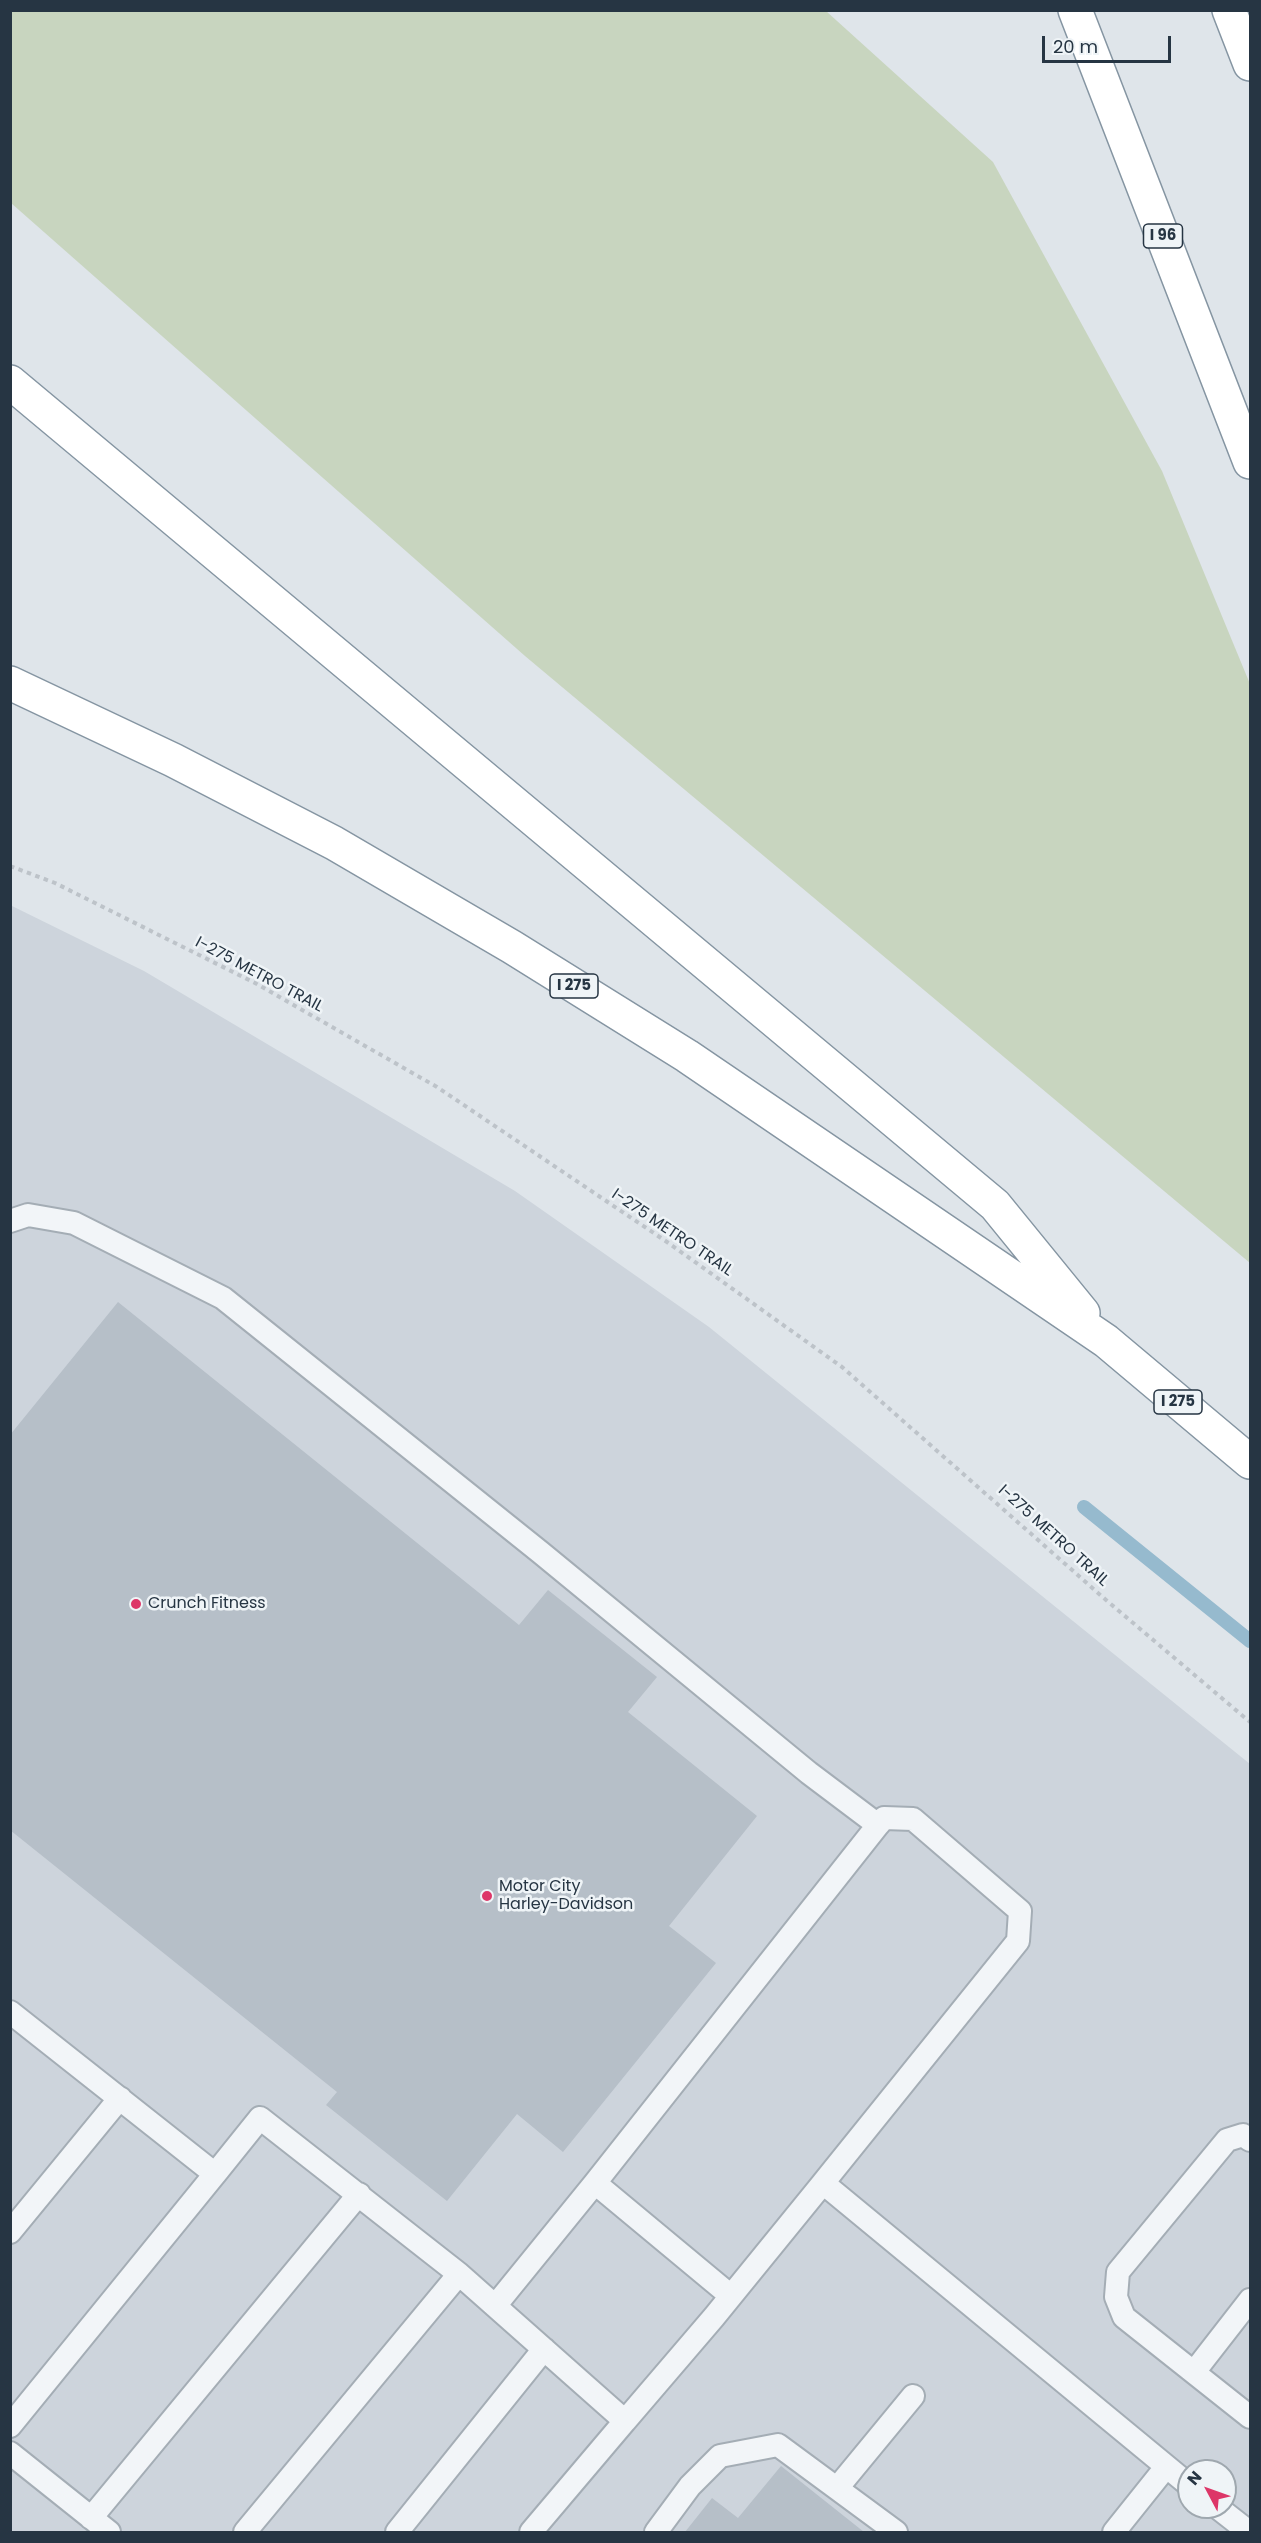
<!DOCTYPE html>
<html>
<head>
<meta charset="utf-8">
<style>
	body { margin:0 }
	#map { position:relative; width:1261px; height:2543px; overflow:hidden; background:#dfe5ea; font-family:Poppins,sans-serif }
	canvas { display:block }
	.frame { position:absolute; inset:0; border:12px solid #263543; pointer-events:none }
	.north { position:absolute; left:1177px; top:2459px; width:60px; height:60px; box-sizing:border-box; background:#eff4f7; border:2px solid #9fa8af; border-radius:50%; rotate:311deg; font-size:16px; font-weight:700; line-height:24px; text-align:center; color:#263543 }
	.north::after { content:''; display:block; margin:auto; width:21px; height:27px; background:#dd3668; clip-path:polygon(50% 0,100% 100%,50% 72%,0 100%) }
	.scale { position:absolute; left:1042px; top:36px; width:129px; height:27px; box-sizing:border-box; border:3px solid #263543; border-top:0; padding-left:8px; font-size:18px; line-height:21px; white-space:nowrap; color:#263543; -webkit-text-stroke:4px #eff4f7; paint-order:stroke }
</style>
</head>
<body>
<div id="map">
<canvas width="1261" height="2543"></canvas>
<div class="frame"></div>
<div class="north">N</div>
<div class="scale">20 m</div>
</div>
<script>
const c = document.querySelector('canvas').getContext('2d');
c.lineJoin = 'round';
function paint(path, color) { c.fillStyle = color; c.fill(path, 'evenodd'); }
const poly = rows => new Path2D(rows.map(r => 'M' + r).join(''));
function trace(path, color, width, dash) { c.strokeStyle = color; c.lineWidth = width; c.lineCap = dash ? 'butt' : 'round'; c.setLineDash(dash || []); c.stroke(path); }
function write(font, color, halo, rows, align = 'center') {
  c.font = font + ' Poppins,sans-serif'; c.lineWidth = 5; c.setLineDash([]); c.textBaseline = 'middle'; c.strokeStyle = halo; c.fillStyle = color; for (const [text, x, y, turn = 0] of rows) {
    c.save(); c.translate(x, y); c.rotate((+turn || 0) * Math.PI / 180); c.textAlign = isNaN(turn) ? turn : align; if (halo) c.strokeText(text, 0, 0); c.fillText(text, 0, 0); c.restore();
  }
}
const built = poly([
	[10,905,144,971,515,1191,709,1327,1250,1764,1250,2532,11,2532],
	[1189,2471,1225,2471,1225,2507,1189,2507]
]);
const green = poly([
	[11,10,826,11,993,162,1162,471,1250,684,1250,1263,525,656,11,203]
]);
const stream = poly([
	[1084,1507,1250,1641]
]);
const building = poly([
	[118,1302,519,1625,548,1590,657,1677,628,1712,757,1816,669,1926,716,1963,563,2152,517,2114,447,2201,326,2105,337,2092,10,1830,10,1435],
	[781,2466,864,2532,685,2532,712,2498,738,2518]
]);
const path = poly([
	[10,866,55,883,255,983,437,1087,667,1242,842,1367,1106,1600,1250,1722]
]);
const service = poly([
	[10,1221,28,1215,74,1223,223,1298,540,1552,809,1773,878,1825],
	[10,2012,215,2174,260,2118,459,2274,625,2421,531,2532],
	[1250,2140,1243,2135,1227,2140,1118,2272,1116,2297,1124,2317,1250,2417],
	[595,2183,731,2296],
	[10,2232,120,2098],
	[495,2306,595,2183,878,1825,884,1818,913,1819,1020,1911,1018,1941,823,2183,1189,2485],
	[1194,2372,1250,2300],
	[625,2421,714,2317,823,2183],
	[10,2426,215,2174],
	[10,2453,109,2532],
	[838,2487,913,2396],
	[1217,2507,1249,2532],
	[91,2518,359,2194],
	[245,2532,459,2274],
	[397,2532,544,2349],
	[656,2532,690,2486,720,2456,778,2445,896,2532],
	[1114,2532,1166,2467]
]);
const motorway = poly([
	[1075,10,1250,462],
	[1229,10,1250,64],
	[10,382,995,1205,1083,1313],
	[10,683,173,760,334,843,512,947,687,1056,1106,1341,1250,1462]
]);
const markers = [
	[136,1604,6,"#dd3668"],
	[487,1896,6,"#dd3668"]
];
const shields = [
	[1163,236,39],
	[574,986,48],
	[1178,1402,48]
];
const shieldNames = [
	["I 96",1163,236],
	["I 275",574,986],
	["I 275",1178,1402]
];
const streetNames = [
	["I-275 METRO TRAIL",259,975,28],
	["I-275 METRO TRAIL",672,1233,34],
	["I-275 METRO TRAIL",1053,1536,42]
];
const poiNames = [
	["Crunch Fitness",148,1604],
	["Motor City",499,1887],
	["Harley-Davidson",499,1905]
];
paint(built, '#cdd4dc');
paint(green, '#c8d5bf');
trace(stream, '#96bace', 14);
paint(building, '#b6bfc8');
trace(service, '#a4adb5', 26);
trace(motorway, '#8595a2', 36);
trace(path, '#bdc3c9', 4, [4.5, 4.5]);
trace(service, '#f2f5f8', 22);
trace(motorway, '#fff', 33);
for (const [x, y, r, color] of markers) { const dot = new Path2D(); dot.arc(x, y, r, 0, 2 * Math.PI); c.fillStyle = color; c.fill(dot); trace(dot, '#eff4f7', 2); }
for (const [x, y, w] of shields) { const box = new Path2D(); box.roundRect(x - w / 2, y - 12, w, 24, 4.5); c.fillStyle = '#eff4f7'; c.fill(box); trace(box, '#263543', 1.5); }
write('bold 15px', '#263543', null, shieldNames);
write('16px', '#263543', '#eff4f7', streetNames);
write('16px', '#263543', '#eff4f7', poiNames, 'left');
</script>
</body>
</html>
